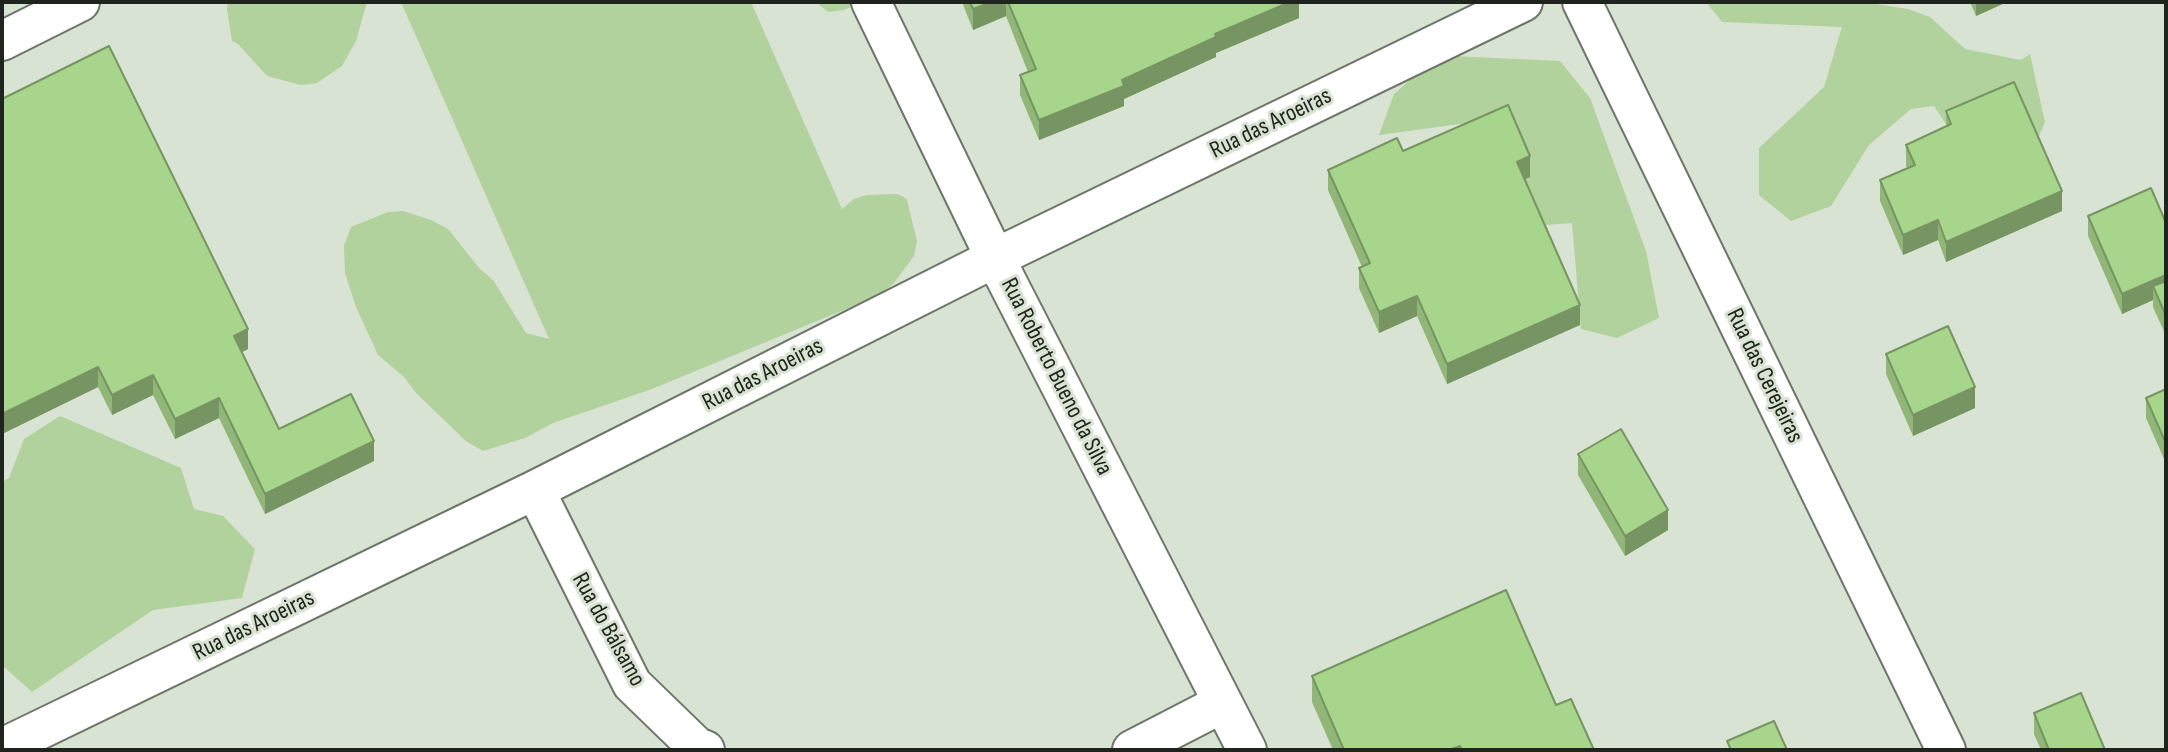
<!DOCTYPE html>
<html>
<head>
<meta charset="utf-8">
<style>
	body { margin:0 }
	#map { position:relative; width:2168px; height:752px; overflow:hidden; background:#d9e3d3; font-family:"Sofia Sans Condensed",sans-serif }
	canvas { display:block }
	.frame { position:absolute; inset:0; border:4px solid #20241e; pointer-events:none }
</style>
</head>
<body>
<div id="map">
<canvas width="2168" height="752"></canvas>
<div class="frame"></div>
</div>
<script>
const c = document.querySelector('canvas').getContext('2d');
c.lineJoin = 'round';
function paint(path, color) { c.fillStyle = color; c.fill(path, 'evenodd'); }
const poly = rows => new Path2D(rows.map(r => 'M' + r).join(''));
function trace(path, color, width, dash) { c.strokeStyle = color; c.lineWidth = width; c.lineCap = dash ? 'butt' : 'round'; c.setLineDash(dash || []); c.stroke(path); }
function write(font, color, halo, rows, align = 'center') {
  c.font = font + ' "Sofia Sans Condensed",sans-serif'; c.lineWidth = 6; c.setLineDash([]); c.textBaseline = 'middle'; c.strokeStyle = halo; c.fillStyle = color; for (const [text, x, y, turn = 0] of rows) {
    c.save(); c.translate(x, y); c.rotate((+turn || 0) * Math.PI / 180); c.textAlign = isNaN(turn) ? turn : align; if (halo) c.strokeText(text, 0, 0); c.fillText(text, 0, 0); c.restore();
  }
}
const green = poly([
	[228,2,367,2,356,41,342,66,317,83,301,85,267,76,238,44,232,41,227,9],
	[401,2,751,2,842,209,854,199,867,195,896,194,902,196,907,200,917,241,914,256,894,283,880,295,652,389,553,423,525,438,483,451,466,441,416,393,404,377,378,355,356,307,345,273,344,246,351,227,388,212,403,211,431,220,448,229,480,269,493,280,526,333,549,339],
	[816,2,862,2,844,10,828,12],
	[1706,2,1863,2,1908,9,1930,17,1965,49,2021,60,2030,54,2045,122,2025,168,1983,181,1934,106,1911,109,1869,145,1831,206,1791,221,1759,195,1759,148,1824,87,1842,27,1722,22],
	[1452,56,1560,61,1590,98,1646,251,1659,318,1617,338,1581,329,1572,223,1465,231,1467,123,1379,135,1394,94,1428,64],
	[60,416,181,468,194,509,223,516,255,549,242,598,153,610,32,692,2,665,2,482,9,478,24,439]
]);
const minor = poly([
	[871,2,995,258,1247,750],
	[1582,2,1946,750],
	[2,41,80,2],
	[535,490,632,684,697,747,705,750],
	[2,748,535,490,995,258,1523,2],
	[1132,750,1223,703]
]);
const wall = poly([
	[962,2,1299,2,1299,18,1216,53,1216,57,1124,99,1124,106,1039,140,1020,95,1020,75,1028,72,1006,16,973,30],
	[1970,2,2007,2,1976,16],
	[2,99,248,349,242,352,279,429,374,461,265,514,219,418,175,439,153,395,112,415,98,387,2,434],
	[1946,111,2062,211,1946,262,1938,240,1903,255,1880,201,1880,180,1907,168,1906,165,1906,145,1946,127],
	[1403,151,1530,177,1525,179,1580,325,1447,384,1417,316,1379,333,1359,288,1359,268,1362,267,1328,190,1328,170],
	[2088,216,2166,223,2166,336,2153,307,2153,300,2122,314,2088,236],
	[1886,354,1975,408,1913,436,1886,374],
	[2166,389,2166,458,2164,459,2146,418,2146,398],
	[1578,454,1668,530,1625,556,1578,475],
	[1312,676,1556,705,1594,750,1333,750,1312,702],
	[2034,713,2105,750,2041,750,2034,734]
]);
const shadedWall = poly([
	[992,2,1006,2,1006,16,973,30,973,9],
	[1290,2,1299,2,1299,18,1216,53,1216,57,1124,99,1124,106,1039,140,1039,120,1215,34],
	[1976,2,2007,2,1976,16],
	[1530,156,1530,177,1517,182,1517,162],
	[2062,191,2062,211,1946,262,1946,242],
	[1938,220,1938,240,1903,255,1903,235],
	[2166,275,2166,295,2153,286,2153,300,2122,314,2122,294],
	[1417,296,1417,316,1379,333,1379,312],
	[1580,305,1580,325,1447,384,1447,364],
	[248,329,248,349,234,356,234,336],
	[98,367,98,387,2,434,2,414],
	[153,375,153,395,112,415,112,395],
	[1975,387,1975,408,1913,436,1913,415],
	[219,398,219,418,175,439,175,419],
	[2166,438,2166,458,2164,459,2164,439],
	[374,441,374,461,265,514,265,494],
	[1668,510,1668,530,1625,556,1625,536],
	[1460,746,1460,750,1449,750]
]);
const building = poly([
	[970,2,992,2,973,9,970,2],
	[1008,2,1290,2,1215,34,1216,37,1122,80,1124,86,1039,120,1020,75,1036,69,1008,2],
	[109,46,248,329,234,336,279,429,351,394,374,441,265,494,219,398,175,419,153,375,112,395,98,367,2,414,2,99,109,46],
	[2014,82,2062,191,1946,242,1938,220,1903,235,1880,180,1915,165,1906,145,1951,124,1946,111,2014,82],
	[1508,105,1530,156,1517,162,1580,305,1447,364,1417,296,1379,312,1359,268,1370,263,1328,170,1397,138,1403,151,1508,105],
	[2151,188,2166,223,2166,275,2122,294,2088,216,2151,188],
	[2166,281,2166,316,2153,286,2166,281],
	[1948,326,1975,387,1913,415,1886,354,1948,326],
	[2166,389,2166,438,2164,439,2146,398,2166,389],
	[1621,429,1668,510,1625,536,1578,454,1621,429],
	[1506,590,1556,705,1571,699,1594,750,1462,750,1460,746,1449,750,1344,750,1312,676,1506,590],
	[2081,693,2105,750,2049,750,2034,713,2081,693],
	[1774,721,1787,750,1731,750,1727,741,1774,721]
]);
const streetNames = [
	["Rua das Aroeiras",1271,124,-26],
	["Rua das Aroeiras",763,375,-27],
	["Rua das Cerejeiras",1764,376,64],
	["Rua Roberto Bueno da Silva",1056,377,63],
	["Rua das Aroeiras",254,626,-26],
	["Rua do Bálsamo",608,630,61]
];
paint(green, '#b1d19d');
trace(minor, '#6d7668', 42);
trace(minor, '#fff', 38);
paint(wall, '#90b778');
paint(shadedWall, '#769562');
paint(building, '#a8d58c');
trace(building, '#769562', 2);
write('24px', '#20241e', '#d9e3d3', streetNames);
</script>
</body>
</html>
